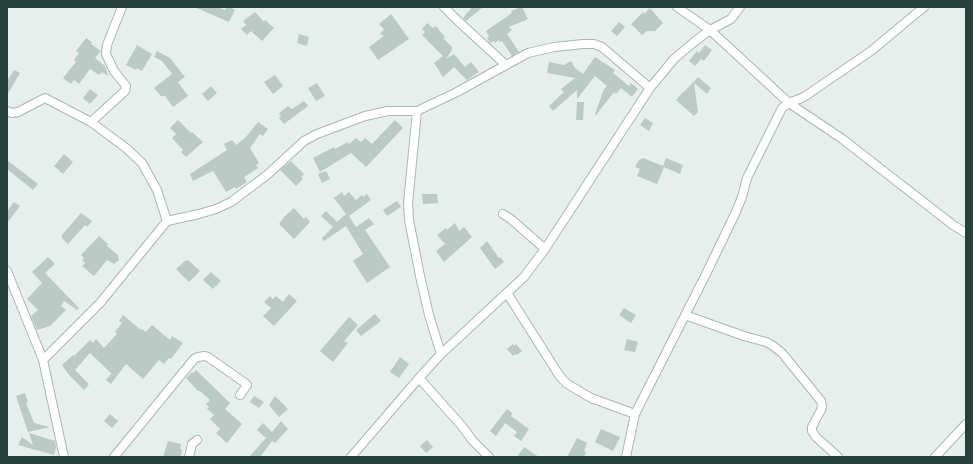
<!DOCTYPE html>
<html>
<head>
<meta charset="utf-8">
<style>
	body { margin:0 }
	#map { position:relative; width:973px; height:464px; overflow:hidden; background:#e6efeb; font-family:"Sofia Sans Condensed",sans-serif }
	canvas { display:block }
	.frame { position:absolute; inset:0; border:8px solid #24423a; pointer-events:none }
</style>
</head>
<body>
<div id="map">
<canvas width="973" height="464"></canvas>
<div class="frame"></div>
</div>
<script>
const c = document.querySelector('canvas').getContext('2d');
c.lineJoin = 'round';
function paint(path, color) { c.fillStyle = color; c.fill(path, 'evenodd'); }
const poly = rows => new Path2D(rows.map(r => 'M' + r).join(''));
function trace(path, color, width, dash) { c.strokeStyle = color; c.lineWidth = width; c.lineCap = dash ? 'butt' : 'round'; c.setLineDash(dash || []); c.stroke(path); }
const building = poly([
	[194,7,217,7,225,10,227,7,230,7,235,10,229,22],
	[472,7,483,7,466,21,463,18],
	[521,7,522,7,528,19,509,27,512,30,507,34,519,52,512,56,502,41,500,42,499,40,495,43,494,41,490,43,487,38,489,36,486,31,512,13,511,11],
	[650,8,663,23,655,31,647,31,642,35,631,24,643,12,644,14],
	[255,12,264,22,265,20,274,28,262,41,251,31,247,35,241,29,246,25,243,21],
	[391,14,409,39,378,60,369,47,384,36,380,34,384,29,379,24],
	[619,22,625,27,617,36,611,31],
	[427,23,433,28,436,26,445,37,443,38,452,47,452,50,446,59,422,35,425,32,422,29],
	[299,34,309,37,307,46,297,43],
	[86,38,92,42,91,44,101,51,95,58,105,66,108,76,102,72,99,75,90,69,79,84,74,80,71,84,63,78,76,62,74,60,79,53,76,51],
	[137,45,152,54,142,71,137,68,136,70,126,65],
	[705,45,712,50,704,61,701,59,695,66,689,61,697,51,699,53],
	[157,51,170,58,185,77,178,82,188,96,173,107,165,96,161,96,154,88,172,74,162,61,154,57],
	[454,54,465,67,471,62,479,72,467,80,454,67,443,77,434,63,443,56,446,59],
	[595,57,615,70,613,73,629,86,631,83,638,89,632,97,621,88,616,94,614,92,596,115,595,114,604,89,607,86,595,76,577,99,577,90,553,111,549,106,564,92,561,89,575,78,547,73,549,62,564,65,571,61,575,68,583,74],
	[14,70,20,73,7,95,7,81],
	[275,75,283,86,273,94,264,82],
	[698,77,711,88,707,94,694,83,698,112,694,116,676,100,683,92,685,91],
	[317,83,325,96,316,101,308,88],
	[211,86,217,93,208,101,202,94],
	[90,89,98,95,90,104,83,98],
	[304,101,308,106,284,124,279,118,281,116,279,113,288,106,292,109],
	[577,102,584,102,583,120,576,120],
	[645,118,653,123,649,131,640,125],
	[178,120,191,133,192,132,203,142,186,157,181,152,183,150,172,138,176,134,170,128],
	[395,120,403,128,366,167,351,153,320,172,313,158,334,147,335,149,348,142,349,144,356,138,361,142,365,138,372,144],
	[258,122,268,129,263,136,260,134,250,148,259,163,256,165,258,168,244,177,247,182,236,189,235,187,226,192,213,171,193,181,190,174,227,150,224,144,232,140,236,145,246,137],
	[64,154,73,162,63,174,54,166],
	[643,158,663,166,666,158,683,165,680,174,664,167,657,184,637,176,640,169,635,167,639,160],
	[7,160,38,184,33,190,7,169],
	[291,161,304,174,301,177,303,179,296,186,280,170],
	[326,171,330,179,322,183,318,174],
	[342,192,344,196,349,192,356,200,362,195,363,197,367,194,371,200,349,216,356,227,369,218,374,224,365,230,390,267,367,283,353,261,363,254,346,226,324,241,322,238,333,227,321,216,326,211,337,222,346,214,334,198],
	[422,194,437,194,438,203,423,204],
	[397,201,401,207,387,216,383,210],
	[14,202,20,206,7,223,7,211],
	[294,208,304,219,306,217,310,222,294,239,279,224,283,219,283,218],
	[81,213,92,221,87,227,85,225,68,244,62,238,62,235],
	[455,223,459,231,464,227,472,237,444,262,436,251,445,244,437,235,446,228,447,230],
	[99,236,108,244,107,246,118,255,119,260,114,264,107,260,94,276,82,266,85,263,82,260,84,258,81,255],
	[487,241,499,258,500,257,504,262,495,269,480,248],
	[48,257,55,264,45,273,79,308,77,310,64,301,61,306,66,310,50,326,37,330,31,316,38,310,27,299,42,283,32,272],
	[186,260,187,261,188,260,200,271,189,282,176,269],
	[211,272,221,281,213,289,203,280],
	[289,294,297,301,274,326,263,316,271,308,264,302,270,296,273,299,276,296,283,302],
	[624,308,636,315,631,323,619,315],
	[375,314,381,321,361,336,356,330],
	[123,315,141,330,142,329,146,332,152,325,170,340,172,336,183,343,171,359,169,358,164,364,159,360,143,379,126,364,111,384,106,380,111,374,115,377,90,353,75,370,89,384,84,390,69,375,62,365,73,355,74,356,90,340,93,343,96,339,104,348,117,334,115,332,122,323,119,321],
	[349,317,358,325,344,341,348,343,333,362,320,351],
	[627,339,638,342,635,352,624,350],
	[513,344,514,346,516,344,522,351,517,355,516,354,513,356,507,349],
	[400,357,409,364,399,378,390,372],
	[196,370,230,403,225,409,242,424,227,443,216,433,220,429,210,419,214,415,207,409,209,407,206,404,210,400,200,391,198,391,186,378,192,372,193,373],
	[25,393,28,402,26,403,34,423,50,427,28,432,16,396],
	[254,396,264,402,259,408,250,402],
	[275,396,288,409,279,417,269,405],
	[507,409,512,413,511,416,529,429,521,441,514,436,517,432,505,423,496,436,490,431],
	[110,414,118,421,112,428,104,421],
	[281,421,288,429,275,443,272,441,260,457,249,457,266,438,257,430,263,423,272,432],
	[601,429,620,437,613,451,595,442],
	[29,433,55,441,56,447,54,455,18,445,22,437,33,445],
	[577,438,587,443,584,451,586,452,584,457,567,457],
	[427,440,433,447,426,453,420,446],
	[168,441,181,444,180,449,182,449,181,457,163,457],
	[524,447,539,457,517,457]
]);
const minor = poly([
	[444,7,458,21,506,65],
	[677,7,710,30,789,103,841,138,953,225,966,233],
	[7,111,12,113,18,112,45,98,91,122,126,148,142,163,157,190,167,221],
	[417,111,408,203,409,220,420,276,429,315,441,354],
	[91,122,125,91,126,86,114,71,106,54,107,45,122,7],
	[503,214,512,220,545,249],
	[7,271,43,360,64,457],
	[507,293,559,375,566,383,591,398,635,414],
	[685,315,744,336,766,342,772,345,782,353,821,401,822,406,821,410,812,427,812,431,816,437,838,457],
	[43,360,100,303,167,221,199,214,216,209,231,202,267,175,304,141,317,134,365,116,388,111,417,111,457,92,528,53,554,47,583,44,594,44,602,47,650,88],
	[419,378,461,425,473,441,489,457],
	[114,457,194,359,198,357,205,356,208,357,245,383,247,385,240,395],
	[189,457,192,444,197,440],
	[351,457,419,378,441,354,524,277,545,249,650,88,674,59,694,42,710,30,731,19,740,7],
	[626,457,635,414,706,274,735,214,742,197,747,178,782,108,789,103,804,97,871,51,924,7],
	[935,457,966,424]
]);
paint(building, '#bbcac4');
trace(minor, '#a8b8b2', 10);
trace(minor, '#fff', 8);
</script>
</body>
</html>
